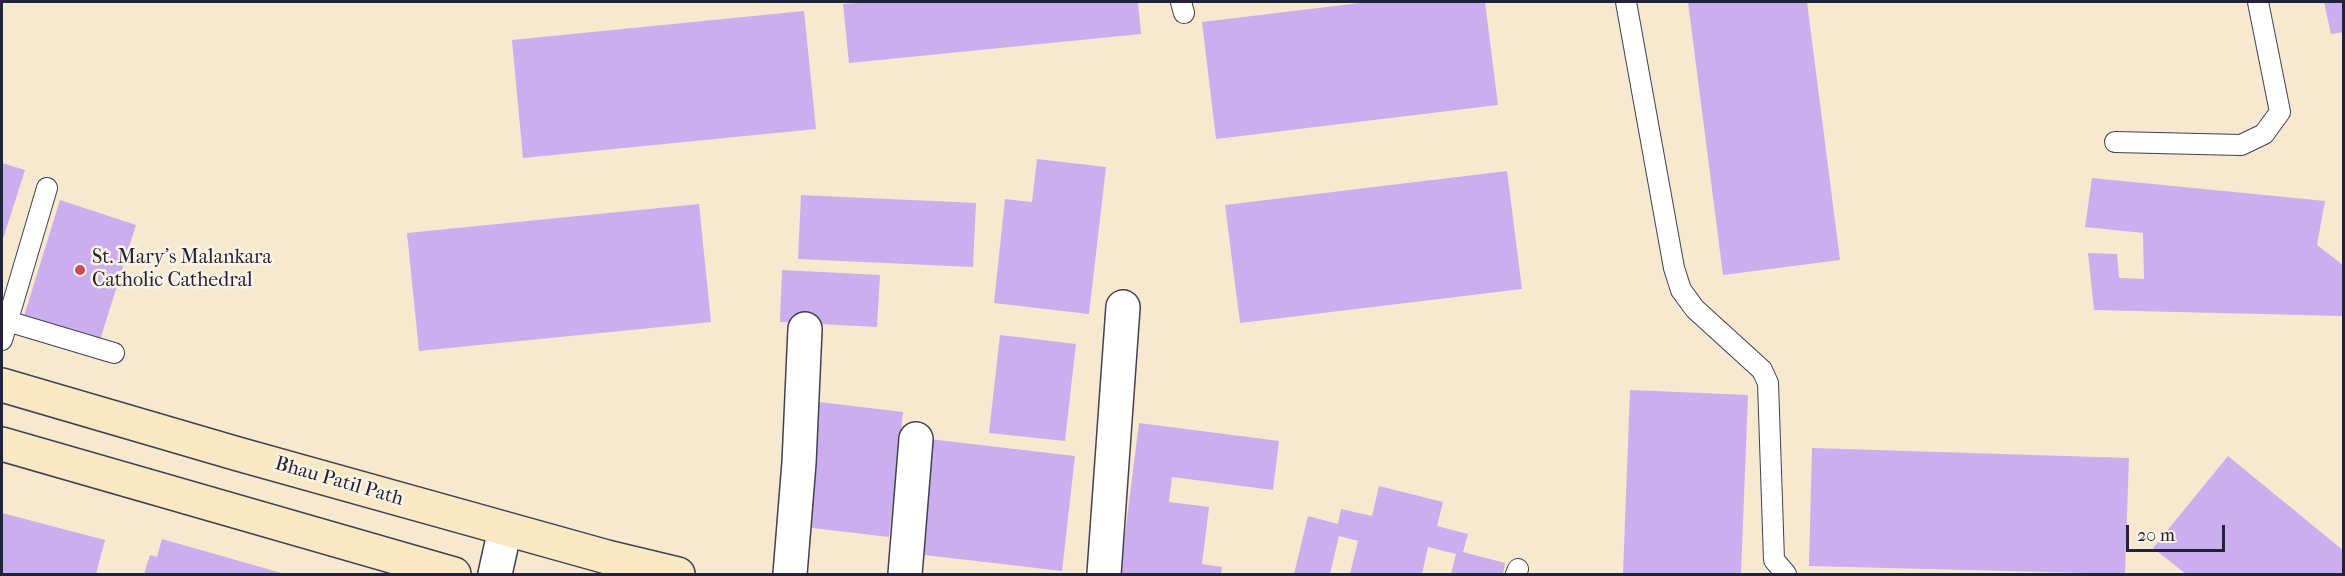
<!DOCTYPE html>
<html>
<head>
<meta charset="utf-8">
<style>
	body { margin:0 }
	#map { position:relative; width:2345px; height:576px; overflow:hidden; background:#f7e8d0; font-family:"IM FELL French Canon",serif }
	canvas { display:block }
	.frame { position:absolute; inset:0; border:3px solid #22223b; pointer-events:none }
	.scale { position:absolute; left:2126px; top:525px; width:99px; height:27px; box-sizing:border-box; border:3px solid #22223b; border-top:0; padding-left:8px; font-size:18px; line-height:21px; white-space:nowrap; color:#22223b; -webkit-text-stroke:4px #fcf5e5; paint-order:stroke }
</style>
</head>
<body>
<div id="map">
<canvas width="2345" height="576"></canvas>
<div class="frame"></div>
<div class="scale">20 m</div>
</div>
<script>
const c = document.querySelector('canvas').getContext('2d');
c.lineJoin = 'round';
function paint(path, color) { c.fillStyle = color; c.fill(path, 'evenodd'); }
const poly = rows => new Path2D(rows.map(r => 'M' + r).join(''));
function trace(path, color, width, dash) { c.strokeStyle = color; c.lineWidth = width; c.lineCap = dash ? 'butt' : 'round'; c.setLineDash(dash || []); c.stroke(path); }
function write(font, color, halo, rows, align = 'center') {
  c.font = font + ' "IM FELL French Canon",serif'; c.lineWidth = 5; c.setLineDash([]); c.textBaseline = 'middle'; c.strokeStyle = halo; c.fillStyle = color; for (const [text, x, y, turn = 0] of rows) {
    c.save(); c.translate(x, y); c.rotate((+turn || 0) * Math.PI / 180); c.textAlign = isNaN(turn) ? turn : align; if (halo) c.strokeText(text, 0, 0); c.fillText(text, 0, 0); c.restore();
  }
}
const building = poly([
	[870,2,1138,2,1141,34,849,63,843,4],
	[1368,2,1485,2,1498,105,1216,139,1202,22],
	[1688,2,1807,2,1840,260,1723,275],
	[2324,2,2344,2,2344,32,2331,34],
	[804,11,816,129,523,158,512,40],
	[1037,159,1106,167,1089,314,994,303,1005,199,1032,202],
	[2,163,25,170,2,242],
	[1507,171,1522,289,1240,323,1225,205],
	[2092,178,2325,201,2317,245,2344,266,2344,316,2094,310,2088,253,2117,254,2119,278,2144,279,2143,233,2085,227],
	[801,195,976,203,973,267,798,259],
	[60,200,136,225,100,340,24,316],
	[699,204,711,322,419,351,407,233],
	[782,270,880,275,877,327,780,322],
	[1000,335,1076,344,1065,441,989,433],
	[1630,390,1748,395,1741,574,1623,574],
	[819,402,903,412,889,537,804,527],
	[1139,423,1279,441,1273,490,1172,477,1169,502,1209,507,1202,564,1222,567,1221,574,1120,574],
	[929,439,1075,456,1062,571,916,554],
	[1812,448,2129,458,2125,574,1809,566],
	[2228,456,2344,551,2344,574,2186,574,2153,548],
	[1379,486,1443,502,1437,526,1468,534,1463,552,1505,563,1503,574,1451,574,1456,554,1428,547,1422,574,1350,574,1358,541,1339,536,1330,574,1294,574,1308,516,1338,524,1341,509,1372,516],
	[2,513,105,540,96,574,2,574],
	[162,539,285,574,144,574,150,555,157,557]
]);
const lane = poly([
	[1181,2,1184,13],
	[1626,2,1674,268,1681,290,1695,309,1762,370,1768,383,1774,560,1786,574],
	[2115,142,2241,145,2264,134,2280,112,2258,2],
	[7,321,114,353],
	[2,340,47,188],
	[1516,574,1518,569]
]);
const street = poly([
	[495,574,505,529],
	[790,574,799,463,805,329],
	[905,574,916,439],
	[1104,574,1123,307]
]);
const secondary = poly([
	[2,385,238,454,607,557,678,574],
	[2,444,454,574]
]);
const markers = [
	[80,270,6,"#d1495b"]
];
const poiNames = [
	["St. Mary's Malankara",92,258],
	["Catholic Cathedral",92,281]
];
const streetNames = [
	["Bhau Patil Path",339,482,16]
];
paint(building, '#cbaeed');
trace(lane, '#424051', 22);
trace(street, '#424051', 36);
trace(secondary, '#424051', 36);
trace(lane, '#fff', 20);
trace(street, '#fff', 33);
trace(secondary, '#f8e8c3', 33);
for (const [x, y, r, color] of markers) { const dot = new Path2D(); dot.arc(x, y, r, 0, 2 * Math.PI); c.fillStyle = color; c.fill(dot); trace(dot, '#fcf5e5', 2); }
write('20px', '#22223b', '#fcf5e5', poiNames, 'left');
write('20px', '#22223b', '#fcf5e5', streetNames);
</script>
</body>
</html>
